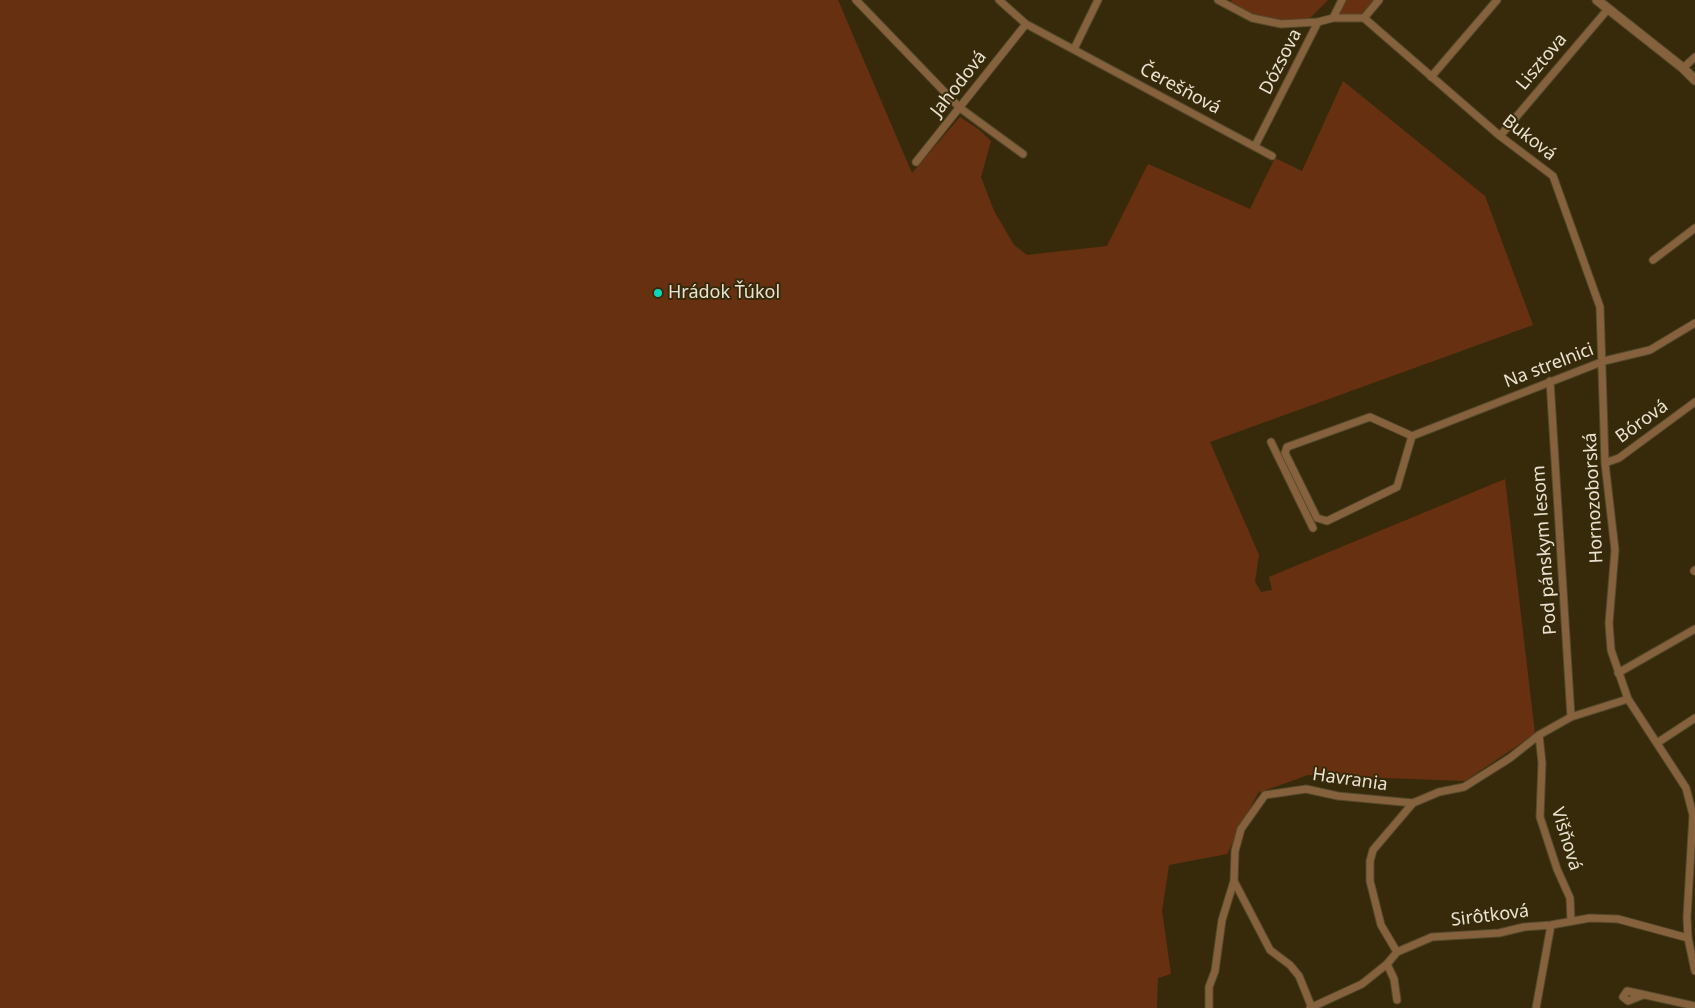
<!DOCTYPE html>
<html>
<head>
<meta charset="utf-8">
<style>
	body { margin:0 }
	canvas { display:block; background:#372a0b }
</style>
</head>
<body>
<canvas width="1695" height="1008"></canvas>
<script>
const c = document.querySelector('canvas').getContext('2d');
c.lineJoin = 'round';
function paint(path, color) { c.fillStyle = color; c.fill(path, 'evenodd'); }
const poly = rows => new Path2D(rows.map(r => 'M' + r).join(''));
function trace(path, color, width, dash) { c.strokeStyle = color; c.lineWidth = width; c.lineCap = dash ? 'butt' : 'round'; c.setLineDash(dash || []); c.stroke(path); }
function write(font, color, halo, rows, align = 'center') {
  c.font = font + ' "Noto Sans",sans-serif'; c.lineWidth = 4; c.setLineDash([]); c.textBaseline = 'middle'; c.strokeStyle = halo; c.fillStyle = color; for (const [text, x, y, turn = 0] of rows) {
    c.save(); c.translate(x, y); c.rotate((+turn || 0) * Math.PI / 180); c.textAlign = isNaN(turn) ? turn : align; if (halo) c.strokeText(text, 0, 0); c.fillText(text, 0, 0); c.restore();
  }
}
const green = poly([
	[0,0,838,0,912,173,960,117,978,129,991,141,981,177,994,211,1014,245,1027,255,1107,246,1148,164,1250,209,1275,158,1302,171,1343,81,1485,196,1533,325,1210,442,1259,555,1255,582,1261,592,1272,590,1269,577,1505,479,1535,734,1465,781,1308,775,1258,793,1227,854,1169,865,1162,911,1171,974,1158,978,1157,1008,0,1008],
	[1232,0,1328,0,1307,21,1292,23,1250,13,1230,2],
	[1345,0,1380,0,1367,15,1342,16,1338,14]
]);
const minor = poly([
	[856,0,960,108,1023,154],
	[999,0,1026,24,1272,156],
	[1218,0,1252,18,1281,24,1318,22,1333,18,1342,0],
	[1333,18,1364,18,1500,136,1553,176,1600,307,1605,463,1615,550,1609,623,1611,650,1628,699,1686,788,1693,815,1687,917,1688,938,1695,971],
	[1364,18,1379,0],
	[1074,49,1098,0],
	[1683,68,1695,57],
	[1431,77,1497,0],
	[1500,136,1608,9],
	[1255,146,1318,22],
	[916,162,1026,24],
	[1653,260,1695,228],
	[1550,381,1571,717],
	[1412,436,1397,487,1327,521,1317,518,1285,453,1287,447,1370,417,1412,436,1604,361,1650,350,1695,323],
	[1271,442,1313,528],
	[1605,463,1619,458,1695,402],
	[1694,571,1695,570],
	[1618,673,1695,629],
	[1539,735,1542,763,1540,817,1557,869,1570,898,1571,921],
	[1657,743,1695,718],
	[1234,881,1270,950,1290,965,1299,976,1312,1008],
	[1397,952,1381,925,1370,881,1370,861,1373,850,1413,803],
	[1387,964,1394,979,1397,1000],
	[1643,995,1628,1001,1623,997,1627,991,1641,994,1695,1006],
	[1209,1008,1209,987,1215,971,1222,920,1234,881,1235,851,1241,829,1265,795,1306,789,1338,796,1413,803,1439,792,1464,787,1510,758,1539,735,1571,717,1628,699],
	[1310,1008,1362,984,1387,964,1397,952,1432,937,1499,933,1524,927,1551,925,1590,918,1618,919,1688,938],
	[1536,1008,1551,925]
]);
const tertiary = poly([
	[1597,0,1683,68,1695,80]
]);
const markers = [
	[658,293,5,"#0dd5b5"]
];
const streetNames = [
	["Dózsova",1281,62,-63],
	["Lisztova",1542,62,-50],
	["Jahodová",959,84,-52],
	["Čerešňová",1180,89,28],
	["Buková",1529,138,38],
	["Na strelnici",1549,366,-21],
	["Bórová",1642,422,-36],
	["Hornozoborská",1594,498,-93],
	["Pod pánskym lesom",1545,550,-94],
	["Havrania",1350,780,8],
	["Višňová",1566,839,73],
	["Sirôtková",1490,916,-7]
];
const poiNames = [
	["Hrádok Ťúkol",668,293]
];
paint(green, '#673111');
trace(minor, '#54482b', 9);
trace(tertiary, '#54482b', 11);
trace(minor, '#85623d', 7);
trace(tertiary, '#85623d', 9);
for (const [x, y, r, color] of markers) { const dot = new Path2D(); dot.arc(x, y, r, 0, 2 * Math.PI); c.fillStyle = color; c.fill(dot); trace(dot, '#372a0b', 2); }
write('18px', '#ebe3d2', '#372a0b', streetNames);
write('18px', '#ebe3d2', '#372a0b', poiNames, 'left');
</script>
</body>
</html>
